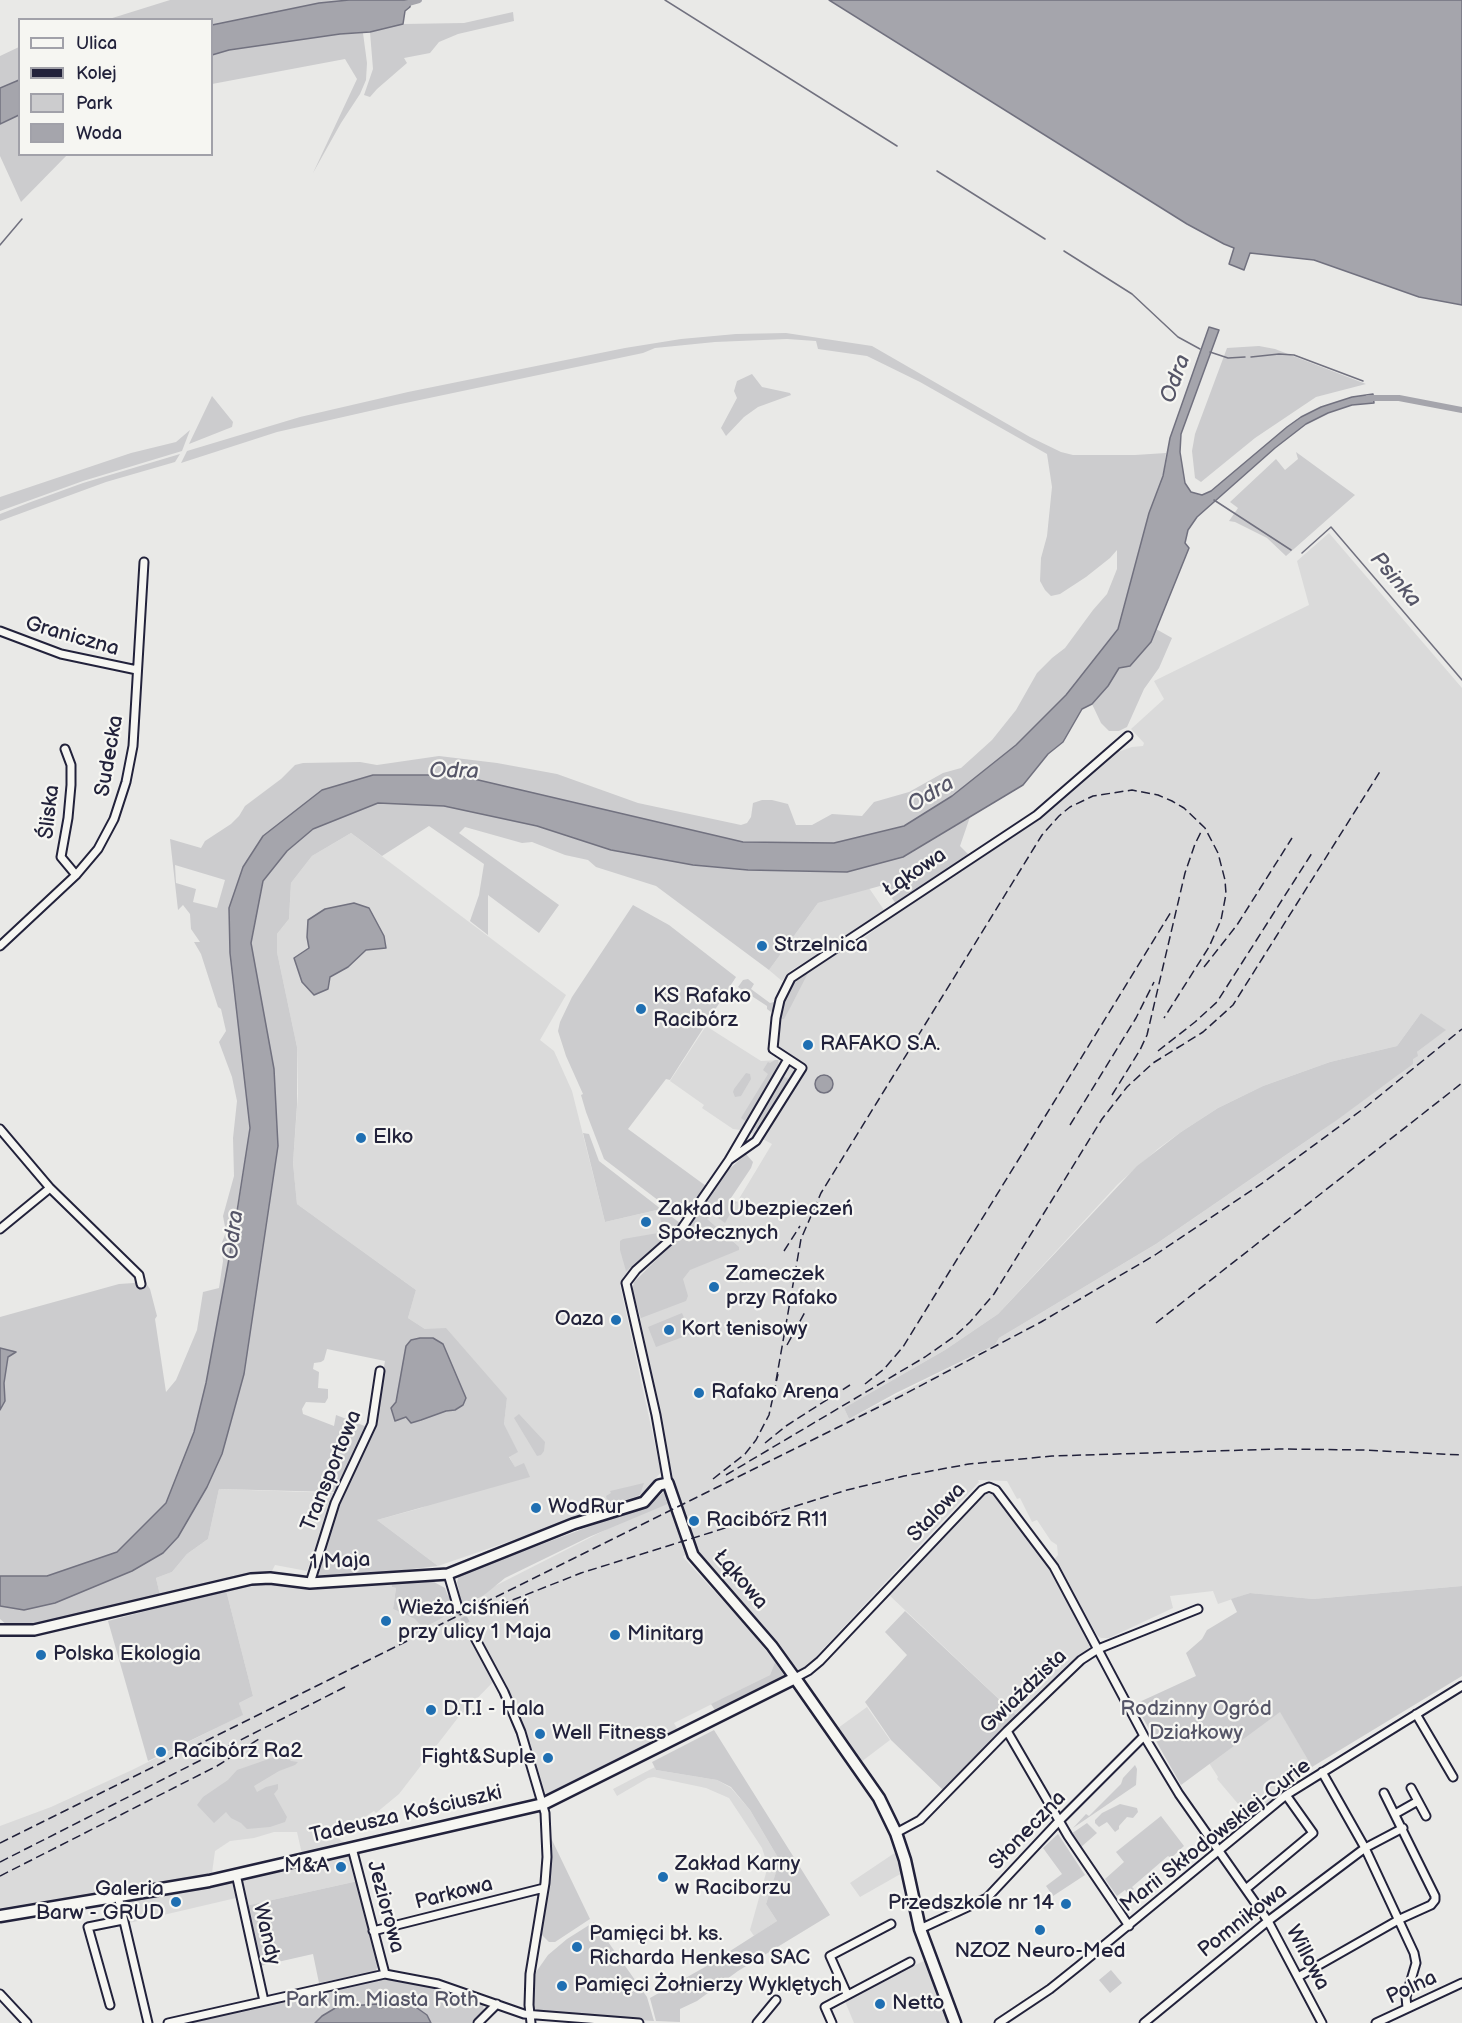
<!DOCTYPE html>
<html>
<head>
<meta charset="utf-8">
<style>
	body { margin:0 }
	#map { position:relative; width:1462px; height:2023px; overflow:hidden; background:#e9e9e7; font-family:"Balsamiq Sans",sans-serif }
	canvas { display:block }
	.legend { position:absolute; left:18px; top:18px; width:195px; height:138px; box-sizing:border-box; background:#f6f6f2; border:2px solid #a1a1a9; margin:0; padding:8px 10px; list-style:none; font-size:18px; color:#22223b }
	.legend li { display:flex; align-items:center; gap:12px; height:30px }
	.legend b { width:30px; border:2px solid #a1a1a9 }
</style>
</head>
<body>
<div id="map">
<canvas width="1462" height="2023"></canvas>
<ul class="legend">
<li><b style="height:8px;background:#f6f6f2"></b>Ulica</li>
<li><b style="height:8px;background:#22223b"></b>Kolej</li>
<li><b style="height:16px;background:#ccccce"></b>Park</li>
<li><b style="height:16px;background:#a5a5ac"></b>Woda</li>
</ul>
</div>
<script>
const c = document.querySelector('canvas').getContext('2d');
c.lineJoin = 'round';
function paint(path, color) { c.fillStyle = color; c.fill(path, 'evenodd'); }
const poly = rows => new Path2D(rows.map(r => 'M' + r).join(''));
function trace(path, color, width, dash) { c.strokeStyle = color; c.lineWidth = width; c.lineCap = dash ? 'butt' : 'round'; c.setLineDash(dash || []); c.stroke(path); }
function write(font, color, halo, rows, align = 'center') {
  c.font = font + ' "Balsamiq Sans",sans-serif'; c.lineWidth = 4.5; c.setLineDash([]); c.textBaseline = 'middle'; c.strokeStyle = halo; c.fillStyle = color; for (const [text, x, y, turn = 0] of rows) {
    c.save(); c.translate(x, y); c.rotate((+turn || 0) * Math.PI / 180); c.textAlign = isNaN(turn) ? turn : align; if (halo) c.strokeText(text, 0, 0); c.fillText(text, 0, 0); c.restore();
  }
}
const built = poly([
	[1329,533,1462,688,1462,1586,1313,1599,1250,1593,1218,1604,1213,1591,1170,1596,1173,1608,1109,1638,1101,1638,1097,1635,1054,1560,1058,1555,1057,1545,1051,1541,1037,1520,1032,1522,1020,1498,1017,1499,1007,1481,978,1480,979,1482,810,1663,798,1674,699,1556,674,1482,636,1299,710,1216,714,1215,725,1222,772,1144,748,1131,733,1129,702,1108,704,1105,670,1081,706,1026,761,1061,778,1060,776,1040,780,1013,803,971,859,938,860,941,886,921,1020,831,1051,809,1112,754,1132,747,1143,746,1144,743,1131,729,1164,699,1154,681,1309,605,1297,561],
	[1421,1013,1445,1030,1417,1052,1399,1074,1321,1131,1156,1244,999,1338,995,1345,849,1419,844,1408,945,1350,998,1314,1118,1184,1159,1148,1181,1132,1218,1108,1263,1086,1330,1062,1397,1046],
	[351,833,566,995,540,1040,554,1051,572,1091,605,1222,661,1209,681,1225,653,1254,633,1268,620,1285,661,1472,641,1496,438,1566,377,1520,421,1508,515,1468,509,1456,517,1452,504,1424,507,1398,425,1329,408,1318,416,1290,297,1204,293,1163,298,1094,297,1047,277,952,277,934,289,919,291,883,312,856],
	[869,888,886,913,790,971,782,981,769,970,818,903],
	[219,1489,334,1493,307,1571,275,1565,271,1573,239,1576,160,1595,156,1578,172,1572,187,1554,208,1539],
	[989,1489,999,1498,1043,1556,1092,1645,1018,1717,888,1594,981,1491],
	[669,1502,688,1552,683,1557,748,1628,775,1662,770,1675,674,1723,678,1730,668,1735,669,1738,550,1797,546,1796,516,1708,477,1636,472,1640,494,1681,457,1719,399,1794,376,1813,374,1811,362,1819,349,1824,334,1826,334,1832,341,1841,349,1844,331,1846,302,1854,297,1832,274,1832,254,1838,230,1841,215,1851,212,1873,113,1891,0,1908,0,1826,51,1807,132,1770,242,1715,239,1703,253,1696,226,1590,257,1583,310,1588,391,1583,392,1587,396,1588,393,1609,416,1619,422,1627,444,1617,442,1612,456,1610,468,1603,469,1605,484,1596,489,1589,611,1527],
	[867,1707,890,1740,861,1762,838,1728],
	[1280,1711,1312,1767,1250,1818,1217,1779,1218,1777,1209,1763],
	[655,1767,656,1770,717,1780,731,1788,750,1810,777,1856,776,1872,766,1904,777,1921,754,1936,750,1930,768,1866,762,1848,729,1798,706,1788,654,1777,648,1778,617,1796,613,1789],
	[350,1852,358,1881,245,1906,240,1878],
	[896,1852,899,1853,904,1872,860,1897,850,1883],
	[232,1882,236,1898,129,1923,123,1902],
	[928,1959,950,2023,854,2023,844,1999]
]);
const green = poly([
	[170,0,348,0,321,3,212,25,212,20,106,20],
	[513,12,514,21,458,34,439,42,430,53,404,58,407,63,377,89,370,97,364,95,373,69,370,32,403,24,464,23],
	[363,33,367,63,366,80,360,94,341,123,313,173,357,79,345,59,212,84,212,55,229,50,340,34],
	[19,47,19,80,0,88,0,56],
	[19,115,20,154,67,155,21,202,0,156,0,124],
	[786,333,872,346,1030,437,1061,452,1073,455,1135,455,1166,453,1163,476,1149,513,1118,628,1066,695,1016,745,952,796,904,826,834,843,743,842,640,820,580,804,457,775,373,775,243,867,229,908,230,953,250,1128,222,1301,206,1383,194,1432,166,1503,117,1552,47,1576,0,1576,0,1317,119,1284,134,1283,140,1275,150,1289,157,1316,155,1319,166,1392,176,1380,197,1330,203,1292,219,1288,223,1261,221,1245,226,1232,223,1216,234,1176,233,1138,237,1101,232,1077,219,1042,226,1031,221,1009,218,1007,201,954,194,942,200,942,191,929,190,914,183,905,178,910,170,839,201,848,205,841,231,824,239,816,245,806,281,779,295,765,303,763,360,762,377,765,439,756,497,763,557,774,638,803,741,825,747,823,751,817,753,803,762,800,772,800,788,804,796,825,812,825,832,814,862,816,874,802,909,792,943,773,961,768,992,740,1016,710,1037,673,1052,658,1065,648,1093,610,1107,594,1117,569,1117,550,1110,558,1086,577,1060,594,1051,596,1045,590,1040,581,1041,558,1047,536,1052,487,1047,454,920,382,867,356,818,349,816,341,787,339,715,342,655,348,643,353,396,405,277,432,181,463,187,451,300,417,408,392,625,348,681,339,736,334],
	[175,865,225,880,217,908,193,902,196,889,176,883],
	[1259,346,1275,349,1366,384,1316,397,1255,438,1201,482,1195,478,1192,451,1195,434,1227,348],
	[752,374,762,387,790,393,791,395,758,407,744,417,726,436,721,428,737,398,734,391,737,381],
	[212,396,233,422,232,427,189,444],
	[190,430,182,451,83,481,0,511,0,497,131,453,176,442],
	[1296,452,1355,495,1286,556,1267,538,1235,522,1229,521,1238,508,1230,502,1276,459,1285,470,1298,459],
	[180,454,175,462,106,482,0,521,0,514,28,503,83,483],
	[1156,629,1172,638,1159,668,1144,689,1127,727,1119,731,1109,731,1101,723,1092,704,1108,686,1119,668,1130,666,1151,642],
	[378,803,444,806,537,826,611,850,693,865,748,870,903,857,970,817,960,846,970,856,896,904,885,888,880,886,818,903,769,970,656,886,596,867,588,860,565,855,532,842,522,843,465,827,459,833,559,905,539,933,488,895,488,935,470,921,479,895,484,864,429,826,382,856,351,833,312,856,291,883,289,919,277,934,277,952,297,1047,297,1105,293,1163,297,1204,416,1290,408,1318,425,1329,446,1328,507,1398,504,1424,518,1452,509,1457,515,1467,524,1463,530,1477,377,1520,438,1566,318,1580,315,1576,343,1496,334,1492,219,1489,208,1539,187,1554,172,1572,156,1578,160,1595,40,1626,7,1625,0,1619,0,1606,24,1610,55,1603,132,1571,163,1553,178,1537,207,1486,222,1454,244,1374,278,1146,274,1069,251,943,263,881,287,851,313,829],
	[327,1349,385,1361,380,1390,370,1428,336,1415,334,1426,303,1414,302,1409,306,1402,325,1403,328,1398,328,1389,318,1388,319,1372,313,1369,314,1363,321,1362,324,1360],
	[633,905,669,925,736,977,670,1080,666,1079,628,1129,706,1186,684,1220,604,1159,586,1112,581,1095,583,1094,566,1056,558,1031,560,1022,572,997],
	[805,971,808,973,790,1008,784,1019,779,1019,782,1004,792,982],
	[748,979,754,984,751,989,770,1003,774,1002,775,1007,771,1012,767,1009,767,1006,738,987,743,980],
	[1421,1013,1446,1030,1417,1052,1418,1056,1413,1059,1413,1064,1337,1120,1156,1244,999,1338,995,1345,896,1393,849,1419,844,1408,945,1350,998,1314,1137,1166,1181,1132,1218,1108,1263,1086,1330,1062,1397,1046],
	[775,1060,778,1060,779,1071,747,1122,741,1118,768,1074,763,1070,768,1062,770,1063],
	[746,1073,750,1074,751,1079,741,1096,735,1097,733,1092,734,1089],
	[782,1075,791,1081,760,1131,751,1125],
	[583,1133,589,1134,599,1161,661,1209,605,1222],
	[746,1154,753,1162,751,1168,731,1198,737,1202,725,1223,714,1215,707,1219,739,1247,739,1250,690,1270,683,1279,688,1296,686,1301,641,1318,632,1291,634,1282,685,1231,704,1206,724,1174],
	[659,1214,668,1214,680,1223,679,1230,663,1229],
	[664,1232,669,1233,670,1236,626,1271,620,1250,620,1241,623,1239],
	[682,1313,691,1334,656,1347,648,1327],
	[519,1414,545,1442,544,1451,541,1455,537,1456,514,1418],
	[644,1483,640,1495,613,1504,612,1507,576,1518,585,1505,593,1496,596,1496,598,1502,607,1500,606,1496,611,1493,610,1491],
	[666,1490,670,1503,589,1537,505,1578,483,1596,462,1606,457,1582,459,1575,650,1504],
	[416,1581,434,1582,445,1588,448,1596,451,1595,456,1610,443,1612,444,1617,423,1628,415,1619,393,1609,396,1588,392,1587,391,1583],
	[1462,1586,1462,1676,1312,1767,1280,1712,1181,1785,1135,1704,1196,1676,1186,1653,1202,1639,1207,1630,1237,1612,1231,1599,1250,1593,1313,1599],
	[226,1590,253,1696,239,1703,243,1715,148,1761,108,1621],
	[905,1611,1018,1717,944,1791,891,1740,865,1702,907,1655,885,1632],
	[775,1662,785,1677,716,1712,711,1704,770,1675],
	[714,1730,830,1915,738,1971,697,2001,680,2009,680,2022,656,2021,650,1998,705,1967,777,1921,766,1904,776,1872,777,1856,750,1810,731,1787,717,1780,656,1770,652,1762],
	[283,1754,291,1761,298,1762,295,1765,279,1771,254,1786,257,1792,266,1787,278,1784,278,1789,274,1794,287,1817,285,1822,270,1827,247,1829,241,1823,231,1818,226,1812,214,1823,197,1805,203,1797,228,1780,237,1770],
	[1135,1765,1137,1769,1136,1785,1073,1828,1086,1814,1089,1816,1121,1784,1123,1778],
	[1120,1804,1137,1808,1138,1812,1133,1818,1127,1817,1119,1826,1119,1829,1115,1832,1107,1822,1099,1827,1095,1823,1095,1820,1102,1813],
	[1161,1816,1184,1846,1171,1858,1168,1856,1132,1887,1134,1889,1128,1894,1125,1890,1117,1896,1105,1879,1124,1862,1116,1852],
	[1087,1823,1097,1833,1080,1848,1071,1834],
	[1058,1834,1085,1875,1053,1896,1046,1886,1062,1874,1043,1848],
	[551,1838,590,1919,555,1942,549,1942,539,1932,547,1894],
	[358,1881,379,1964,375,1972,319,1983,313,1954,260,1966,245,1906],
	[594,1922,647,1997,654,2021,537,2013,532,2008,533,1982,536,1972,548,1955,567,1939],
	[1111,1970,1122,1983,1110,1993,1099,1980],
	[382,1978,395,1978,441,1988,480,2001,483,2004,484,2011,473,2023,186,2023]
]);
const water = poly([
	[349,0,408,0,410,1,410,7,405,11,403,24,370,32,340,34,229,50,212,55,212,25,319,3,349,0],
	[829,0,1462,0,1462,305,1419,297,1314,260,1250,253,1244,270,1229,264,1234,248,1224,244,1187,224,829,0],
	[19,80,19,115,0,124,0,88,19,80],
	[1209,327,1219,330,1181,434,1180,452,1185,483,1191,492,1202,495,1211,491,1287,427,1301,417,1321,407,1352,397,1373,394,1374,403,1352,405,1328,413,1306,424,1275,448,1197,517,1188,530,1185,543,1189,548,1151,642,1130,666,1119,668,1108,686,1092,704,1082,709,1063,742,1048,754,1023,785,903,857,847,872,748,870,693,865,611,850,537,826,444,806,378,803,313,829,287,851,263,881,251,943,274,1069,278,1146,244,1374,222,1454,207,1487,178,1537,163,1553,132,1571,55,1603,24,1610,0,1606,0,1576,47,1576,117,1552,166,1503,194,1432,206,1383,233,1237,250,1128,230,953,229,908,243,867,263,836,322,790,373,775,457,775,743,842,834,843,904,826,952,796,1016,745,1066,695,1118,629,1149,513,1163,476,1170,438,1209,327],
	[354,903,369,908,384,936,386,948,366,950,348,967,330,977,328,989,314,995,302,982,294,958,309,948,307,937,308,920,325,909,354,903],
	'815 1084a9 9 0 1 1 18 0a9 9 0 1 1-18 0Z',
	[420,1338,433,1338,443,1344,466,1398,463,1405,455,1410,446,1411,421,1420,411,1423,406,1417,395,1421,391,1408,396,1402,406,1346,411,1340,420,1338],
	[0,1348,16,1352,8,1357,4,1383,5,1401,0,1410,0,1348],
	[390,2000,410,2003,427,2015,431,2023,315,2023,322,2016,337,2007,377,2004,380,2008,391,2005,390,2000]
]);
const stream = poly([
	[665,0,897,146],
	[937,171,1045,239],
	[0,245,22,219],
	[1064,251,1132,294,1178,337,1200,349],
	[1210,352,1228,358,1245,357],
	[1251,357,1279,354,1294,355,1363,381],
	[1214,500,1291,550],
	[1302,553,1331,527,1462,680]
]);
const canal = poly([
	[405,4,419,0],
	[1368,398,1399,398,1462,410]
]);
const minorTunnel = poly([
	[458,1608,475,1638]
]);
const minor = poly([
	[0,631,61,654,137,670],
	[65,749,71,765,71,785,68,818,61,857,76,875],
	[0,946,76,875,98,849,114,819,126,782,133,746,144,562],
	[788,1059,729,1160,756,1141,802,1068,773,1049,776,1018,780,1000,791,978,1037,815,1128,736],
	[0,1129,50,1188,139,1275,141,1284],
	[0,1229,50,1188],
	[668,1483,656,1415,626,1283,636,1270,680,1231,729,1160],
	[448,1574,458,1608],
	[310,1583,335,1503,372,1424,380,1371],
	[475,1638,504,1692,521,1732,545,1813,547,1857,545,1883,530,1974,529,2005,531,2023],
	[795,1678,808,1671,820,1661,982,1490,989,1487,996,1490,1054,1567,1144,1736,1179,1794,1268,1921,1322,2023],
	[1416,1714,1453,1777],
	[1007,1731,1068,1836,1129,1926],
	[1322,1772,1365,1848,1414,1953,1416,1963,1406,1997,1407,2008],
	[1411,1788,1426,1816],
	[1395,1814,1418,1801],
	[896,1833,920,1820,1007,1731,1081,1660,1098,1649,1198,1609],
	[352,1848,385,1974],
	[236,1874,264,2001],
	[1247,1888,1313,1833,1286,1795],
	[118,1896,148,2023],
	[920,1929,987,1898,1059,1821,1144,1736],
	[373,1931,544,1888],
	[1298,1977,1400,1919,1431,1905,1435,1900,1435,1896,1384,1793],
	[0,1994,27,2023],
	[847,1994,830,1956,891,1924],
	[110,2005,88,1927,123,1920],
	[168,2023,385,1974,438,1984,524,2014,639,2023],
	[478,2023,497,2004],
	[757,2023,776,2000],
	[832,2023,825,2007,910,1962],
	[999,2023,1050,1989,1080,1965,1286,1795,1462,1686],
	[1144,2023,1268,1921,1365,1848,1403,1828],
	[1376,2023,1462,1983]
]);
const tertiary = poly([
	[0,1630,34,1630,251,1579,270,1578,310,1583,448,1574,573,1524,644,1502,659,1485,668,1483,693,1555,772,1646,795,1678]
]);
const secondary = poly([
	[0,1916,209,1881,543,1804,795,1678,879,1798,896,1833,905,1860,920,1929,955,2023]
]);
const rail = poly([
	[1204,967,1237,925,1292,838],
	[1158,1051,1195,1022,1217,1002,1312,853],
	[1112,1095,1140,1050,1147,1035,1185,873,1195,844,1202,830],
	[1070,1125,1136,1018,1154,982],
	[784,1251,800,1226],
	[1156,1323,1462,1083],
	[787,1345,805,1312],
	[776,1381,801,1239,821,1193,1042,835,1059,816,1070,807,1093,796,1132,790,1158,795,1172,801,1184,808,1205,828,1218,853,1225,880,1226,894,1221,920,1209,947,1164,1018],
	[865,1384,884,1369,903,1347,1171,912],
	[765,1443,786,1426,850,1385],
	[726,1475,925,1357,955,1336,970,1322,994,1294,1102,1119,1127,1087,1153,1063,1203,1032,1233,1005,1381,770],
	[713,1479,745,1454,756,1440,769,1415,778,1374],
	[500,1605,581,1573,847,1490,904,1476,969,1464,1052,1456,1279,1449,1363,1450,1462,1455],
	[0,1843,901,1396,1041,1322,1155,1255,1264,1182,1367,1106,1462,1029],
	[0,1862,345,1687],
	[0,1876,217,1766,262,1737]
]);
const markers = [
	[762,946,6,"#1f6fb2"],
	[641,1009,6,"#1f6fb2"],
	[808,1045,6,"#1f6fb2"],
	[361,1138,6,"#1f6fb2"],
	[646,1222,6,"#1f6fb2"],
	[714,1287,6,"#1f6fb2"],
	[616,1320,6,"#1f6fb2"],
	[669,1330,6,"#1f6fb2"],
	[699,1393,6,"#1f6fb2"],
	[536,1508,6,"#1f6fb2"],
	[694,1521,6,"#1f6fb2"],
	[386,1621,6,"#1f6fb2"],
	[615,1635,6,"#1f6fb2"],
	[41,1655,6,"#1f6fb2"],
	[431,1710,6,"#1f6fb2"],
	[540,1734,6,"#1f6fb2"],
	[161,1752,6,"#1f6fb2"],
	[548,1758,6,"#1f6fb2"],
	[341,1867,6,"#1f6fb2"],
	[663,1877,6,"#1f6fb2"],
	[176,1902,6,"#1f6fb2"],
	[1066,1904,6,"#1f6fb2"],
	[1040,1930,6,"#1f6fb2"],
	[577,1947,6,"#1f6fb2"],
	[562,1986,6,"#1f6fb2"],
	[880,2004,6,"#1f6fb2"]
];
const streetNames = [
	["Graniczna",72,637,16],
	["Sudecka",110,756,-80],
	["Śliska",50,812,-83],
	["Łąkowa",915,873,-34],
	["Transportowa",332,1471,-68],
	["Stalowa",937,1513,-46],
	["1 Maja",340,1562,-3],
	["Łąkowa",740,1580,49],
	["Gwiaździsta",1024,1692,-44],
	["Tadeusza Kościuszki",406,1815,-13],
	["Słoneczna",1028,1831,-46],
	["Marii Skłodowskiej-Curie",1216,1836,-38],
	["Parkowa",454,1894,-14],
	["Jeziorowa",385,1907,75],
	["Pomnikowa",1243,1921,-38],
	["Wandy",266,1934,77],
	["Willowa",1307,1958,62],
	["Polna",1412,1988,-25]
];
const poiNames = [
	["Strzelnica",774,946],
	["KS Rafako",653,997],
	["Racibórz",653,1021],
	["RAFAKO S.A.",820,1045],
	["Elko",373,1138],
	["Zakład Ubezpieczeń",658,1210],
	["Społecznych",658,1234],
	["Zameczek",726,1275],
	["przy Rafako",726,1299],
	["Oaza",604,1320,"right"],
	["Kort tenisowy",681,1330],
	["Rafako Arena",711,1393],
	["WodRur",548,1508],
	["Racibórz R11",706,1521],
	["Wieża ciśnień",398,1609],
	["przy ulicy 1 Maja",398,1633],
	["Minitarg",627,1635],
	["Polska Ekologia",53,1655],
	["D.T.I - Hala",443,1710],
	["Well Fitness",552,1734],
	["Racibórz Ra2",173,1752],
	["Fight&Suple",536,1758,"right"],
	["Zakład Karny",675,1865],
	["w Raciborzu",675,1889],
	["M&A",329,1867,"right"],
	["Galeria",164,1890,"right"],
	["Barw - GRUD",164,1914,"right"],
	["Przedszkole nr 14",1054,1904,"right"],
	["Pamięci bł. ks.",589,1935],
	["Richarda Henkesa SAC",589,1959],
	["NZOZ Neuro-Med",1040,1952,"center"],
	["Pamięci Żołnierzy Wyklętych",574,1986],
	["Netto",892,2004]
];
const parkNames = [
	["Rodzinny Ogród",1196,1710],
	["Działkowy",1196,1734],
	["Park im. Miasta Roth",382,2001]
];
const waterNames = [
	["Odra",1176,379,-70],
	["Psinka",1395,580,49],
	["Odra",454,772,1],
	["Odra",931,795,-31],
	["Odra",234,1235,-83]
];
paint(built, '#dadada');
paint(green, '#ccccce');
paint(water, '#a5a5ac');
trace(water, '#71717f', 1.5);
trace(stream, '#71717f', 1.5);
trace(canal, '#a5a5ac', 6);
trace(minorTunnel, '#c1c1c5', 7, [7, 3.5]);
trace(minor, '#22223b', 11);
trace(tertiary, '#22223b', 14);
trace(secondary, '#22223b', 15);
trace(minor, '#f6f6f2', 7);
trace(tertiary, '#f6f6f2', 9);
trace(secondary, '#f6f6f2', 10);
trace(rail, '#22223b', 1.5, [9, 4.5]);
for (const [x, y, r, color] of markers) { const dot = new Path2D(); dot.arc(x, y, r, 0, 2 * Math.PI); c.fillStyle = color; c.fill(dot); trace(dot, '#f6f6f2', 2); }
write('21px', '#22223b', '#f6f6f2', streetNames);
write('21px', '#22223b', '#f6f6f2', poiNames, 'left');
write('21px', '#555567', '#f6f6f2', parkNames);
write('italic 22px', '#565668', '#f6f6f2', waterNames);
</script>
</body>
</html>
